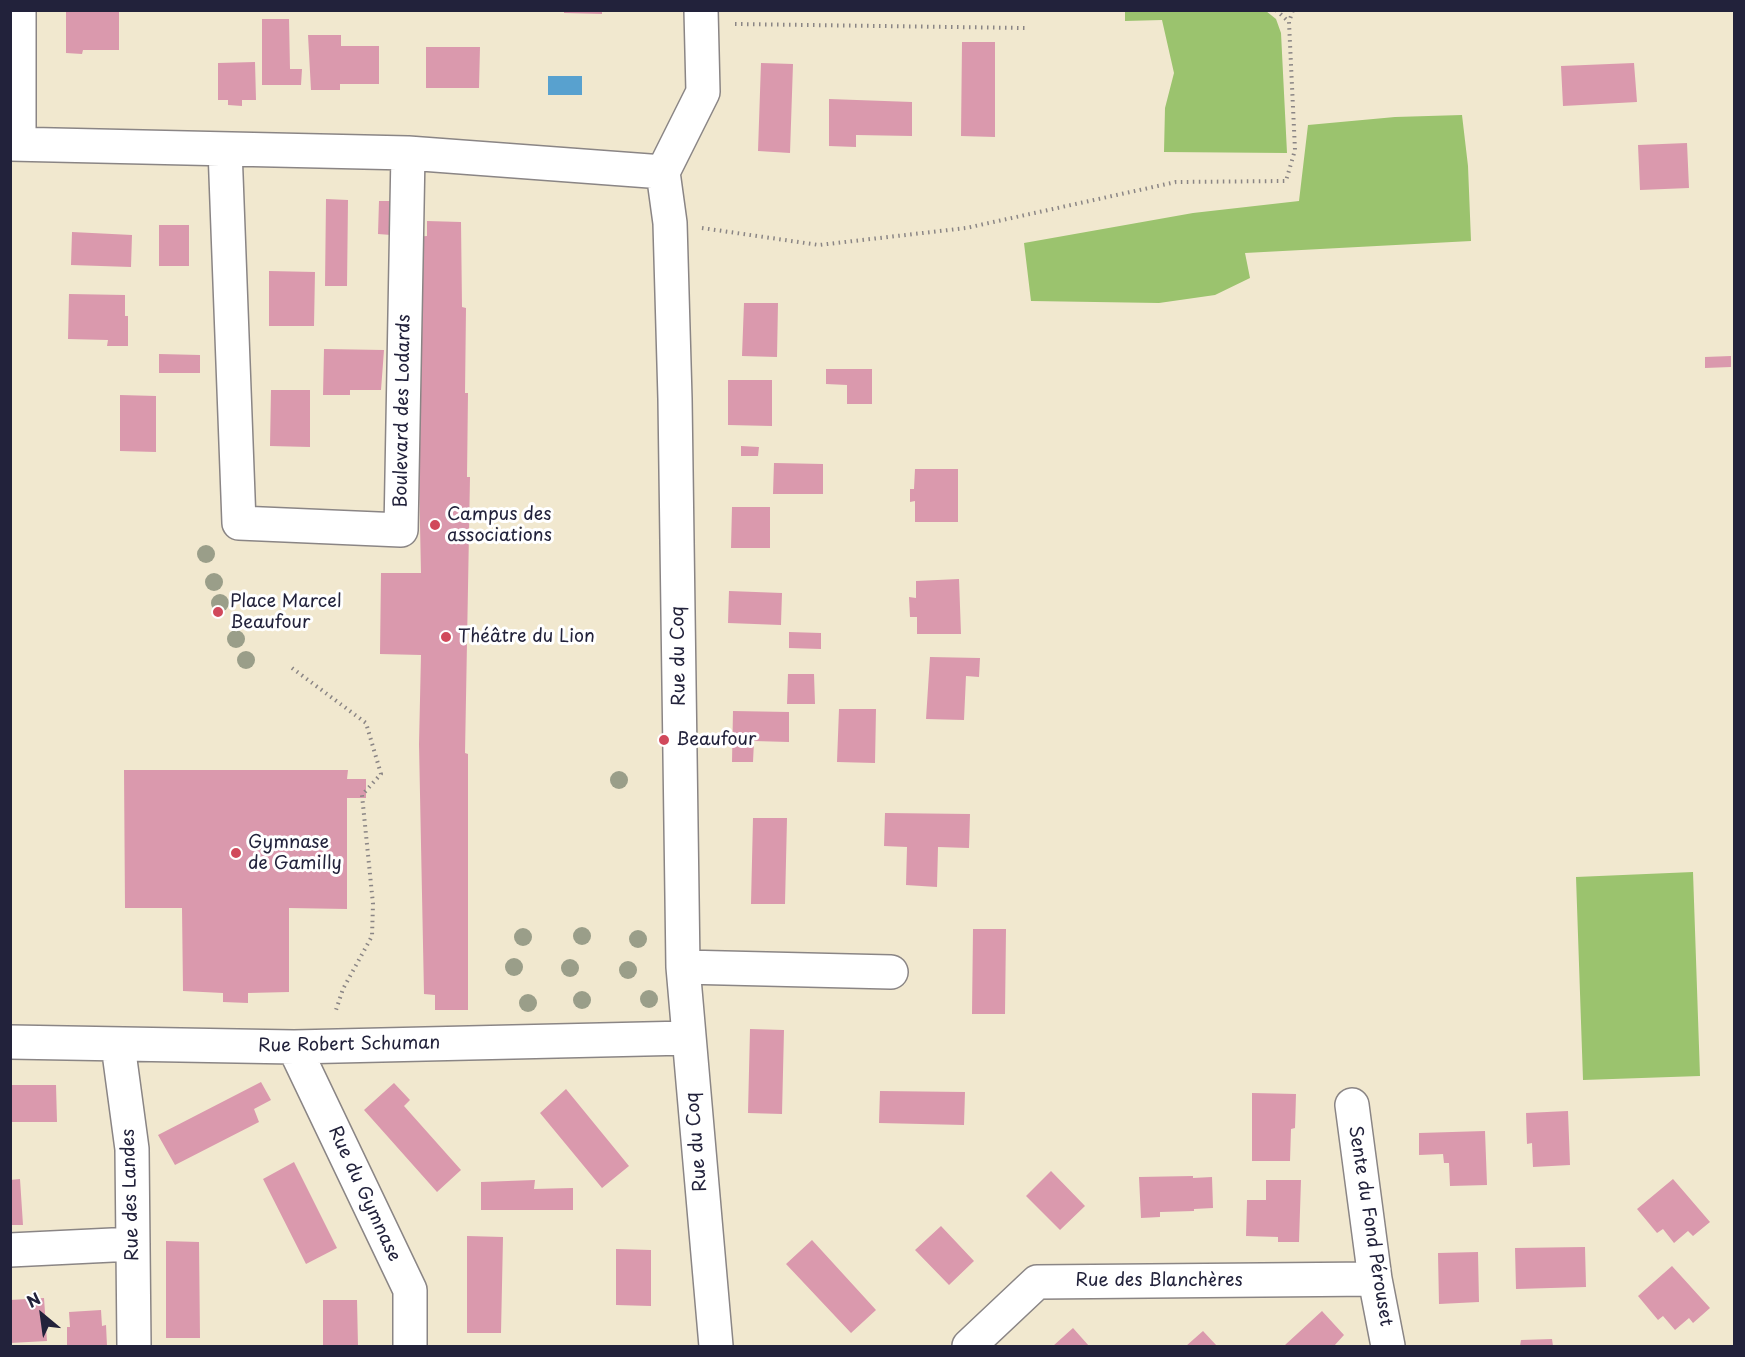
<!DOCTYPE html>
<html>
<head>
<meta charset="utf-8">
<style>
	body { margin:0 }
	#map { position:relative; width:1745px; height:1357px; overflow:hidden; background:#f1e8cf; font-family:"Playpen Sans",sans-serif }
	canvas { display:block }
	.frame { position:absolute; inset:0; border:12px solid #22223b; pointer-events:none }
	.north { position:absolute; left:12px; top:1285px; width:60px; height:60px; -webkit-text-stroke:4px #fff; paint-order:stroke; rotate:331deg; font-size:16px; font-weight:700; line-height:24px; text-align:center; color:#22223b }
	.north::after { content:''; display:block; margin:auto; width:21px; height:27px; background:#22223b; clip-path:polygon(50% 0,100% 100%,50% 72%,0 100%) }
</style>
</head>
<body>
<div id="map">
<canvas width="1745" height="1357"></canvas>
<div class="frame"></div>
<div class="north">N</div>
</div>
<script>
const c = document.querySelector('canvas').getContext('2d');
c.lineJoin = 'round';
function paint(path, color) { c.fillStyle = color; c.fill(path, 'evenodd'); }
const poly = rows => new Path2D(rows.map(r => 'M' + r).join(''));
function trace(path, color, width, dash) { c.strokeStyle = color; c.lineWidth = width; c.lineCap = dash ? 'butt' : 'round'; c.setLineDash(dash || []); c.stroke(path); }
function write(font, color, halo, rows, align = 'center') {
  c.font = font + ' "Playpen Sans",sans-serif'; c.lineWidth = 6; c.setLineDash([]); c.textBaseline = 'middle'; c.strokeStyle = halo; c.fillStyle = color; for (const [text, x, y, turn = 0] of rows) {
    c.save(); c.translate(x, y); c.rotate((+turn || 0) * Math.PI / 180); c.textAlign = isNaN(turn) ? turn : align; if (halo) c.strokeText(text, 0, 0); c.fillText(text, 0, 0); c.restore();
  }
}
const green = poly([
	[1125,11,1266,11,1276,19,1281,33,1287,153,1164,152,1165,108,1174,73,1162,20,1125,21],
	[1462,115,1468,166,1471,241,1245,253,1250,278,1215,295,1159,303,1031,301,1024,243,1193,213,1299,201,1308,125,1395,117],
	[1693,872,1700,1076,1583,1080,1576,877]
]);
const water = poly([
	[548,76,582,76,582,95,548,95]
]);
const building = poly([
	[564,10,602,10,602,14,564,13],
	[66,11,119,12,119,50,83,50,82,54,66,53],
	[262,19,289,19,290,69,302,69,301,85,262,85],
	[308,35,341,35,341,46,379,46,379,84,340,84,340,90,311,90],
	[962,42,995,42,995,137,961,136],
	[426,47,480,47,479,88,426,88],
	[255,62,256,100,242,100,242,106,228,105,228,100,218,100,218,63],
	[761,63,793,64,790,153,758,151],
	[1634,63,1637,102,1563,106,1561,66],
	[829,99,912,102,912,136,856,135,856,147,829,146],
	[1687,143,1689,188,1640,190,1638,145],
	[326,199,348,200,347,286,325,286],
	[379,201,393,201,391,235,378,234],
	[427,221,461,222,462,307,466,308,465,393,468,393,467,477,470,477,465,753,468,754,468,1010,435,1010,435,995,424,994,419,744,421,655,380,654,381,573,421,573,414,237,427,236],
	[159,225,189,225,189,266,159,266],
	[72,232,132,235,131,267,71,265],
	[269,271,315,272,314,326,269,326],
	[69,294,125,295,125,316,128,316,128,346,107,346,108,340,68,339],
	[744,303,778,303,777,357,742,356],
	[324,349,384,350,381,390,350,390,350,395,323,395],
	[159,354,200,355,200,373,159,373],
	[1731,356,1731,367,1705,368,1705,357],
	[826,369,872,369,872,404,847,404,847,385,826,384],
	[728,380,772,380,772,426,728,425],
	[271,390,310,390,310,447,270,446],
	[120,395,156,396,156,452,120,451],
	[741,446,759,447,758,456,741,456],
	[774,463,823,464,823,494,773,494],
	[915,469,958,469,958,522,915,522,915,501,910,502,910,489,914,489],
	[732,507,770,507,770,548,731,548],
	[959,579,961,634,917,634,917,617,910,617,909,597,916,598,916,581],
	[729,591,782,593,781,625,728,623],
	[789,632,821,633,821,649,789,648],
	[930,657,980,658,979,677,966,676,964,720,926,719],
	[788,674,814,674,815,704,787,704],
	[839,709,876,709,875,763,837,762],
	[733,711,789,712,789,742,754,741,753,762,732,762],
	[124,770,348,770,347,779,366,779,366,798,347,798,347,909,289,908,289,992,248,993,248,1003,223,1002,223,993,183,991,182,908,125,908],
	[885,813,970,814,969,848,938,847,937,887,906,885,907,847,884,846],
	[753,818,787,818,785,904,751,904],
	[973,929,1006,929,1005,1014,972,1014],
	[750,1029,784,1030,782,1114,748,1113],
	[261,1082,271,1100,254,1109,259,1122,175,1165,158,1135],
	[394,1083,410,1100,404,1106,461,1170,437,1192,364,1110],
	[10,1085,56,1085,57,1122,11,1122],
	[566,1089,629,1166,602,1188,540,1113],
	[880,1091,965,1092,964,1125,879,1123],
	[1252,1093,1296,1094,1295,1128,1291,1129,1290,1161,1252,1161],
	[1568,1111,1570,1165,1533,1167,1532,1143,1527,1144,1526,1113],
	[1485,1131,1487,1185,1450,1186,1449,1163,1444,1163,1443,1154,1419,1155,1419,1133],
	[294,1162,337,1248,306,1264,263,1179],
	[1051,1171,1085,1206,1060,1230,1026,1196],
	[1193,1176,1193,1178,1212,1177,1213,1208,1194,1209,1194,1211,1160,1212,1160,1217,1141,1218,1139,1177],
	[20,1179,23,1225,10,1225,10,1180],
	[1673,1179,1710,1222,1693,1236,1688,1231,1674,1243,1663,1229,1657,1233,1637,1209],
	[535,1180,534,1189,573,1188,573,1210,481,1210,481,1182],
	[1266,1180,1301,1180,1299,1242,1278,1242,1278,1237,1246,1236,1247,1200,1266,1200],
	[941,1226,974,1261,949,1285,915,1250],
	[467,1236,503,1237,501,1333,467,1333],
	[812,1240,876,1310,851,1333,786,1264],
	[166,1241,199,1242,200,1338,166,1338],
	[1585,1247,1586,1287,1516,1289,1515,1248],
	[616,1249,651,1250,651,1306,616,1305],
	[1478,1252,1479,1302,1439,1304,1438,1253],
	[1672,1266,1710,1308,1693,1323,1689,1318,1675,1330,1663,1316,1658,1320,1638,1296],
	[44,1298,47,1341,10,1343,10,1300],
	[323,1300,357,1300,358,1346,323,1346],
	[101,1310,102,1326,106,1325,107,1346,67,1346,67,1327,70,1327,69,1312],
	[1322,1311,1344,1335,1334,1346,1287,1346,1285,1345],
	[1073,1328,1089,1346,1053,1346],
	[1203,1331,1217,1346,1186,1346],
	[1552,1339,1553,1346,1520,1346,1521,1340]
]);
const path = poly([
	[1276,10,1289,22],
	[735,24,1025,28],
	[702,228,819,245,966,228,1176,182,1286,181,1295,150,1289,22,1293,10],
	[292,668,366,723,381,774,362,795,373,904,372,936,343,989,336,1010]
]);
const street = poly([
	[19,10,19,144],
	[701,10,703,92,663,172,670,223,675,399,683,967,716,1346],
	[10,144,408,153,663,172],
	[225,149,239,523,401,530,408,153],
	[683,967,891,972],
	[10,1042,294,1047,688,1038],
	[118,1045,132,1149,134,1346],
	[294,1047,410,1290,410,1346],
	[1352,1105,1375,1279,1388,1346],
	[10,1250,133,1244],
	[969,1346,1037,1282,1375,1279]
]);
const trees = [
	[206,554],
	[214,582],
	[220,603],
	[236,639],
	[246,660],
	[619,780],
	[582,936],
	[523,937],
	[638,939],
	[514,967],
	[570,968],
	[628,970],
	[649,999],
	[582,1000],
	[528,1003]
];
const markers = [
	[435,525,6,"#d1495b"],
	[218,612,6,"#d1495b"],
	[446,637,6,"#d1495b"],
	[664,740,6,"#d1495b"],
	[236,853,6,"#d1495b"]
];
const streetNames = [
	["Boulevard des Lodards",403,411,-89],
	["Rue du Coq",679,656,-91],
	["Rue Robert Schuman",349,1045,-1],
	["Rue du Coq",697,1142,-95],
	["Rue du Gymnase",364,1194,65],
	["Rue des Landes",131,1195,-92],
	["Sente du Fond Pérouset",1370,1226,81],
	["Rue des Blanchères",1159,1281]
];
const poiNames = [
	["Campus des",447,515],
	["associations",447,536],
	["Place Marcel",230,602],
	["Beaufour",230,623],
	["Théâtre du Lion",458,637],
	["Beaufour",676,740],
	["Gymnase",248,843],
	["de Gamilly",248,864]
];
paint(green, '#9bc36e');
paint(water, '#58a1cf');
paint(building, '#da99ad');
trace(street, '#8a8585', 36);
trace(path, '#8a8585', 4, [1.5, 4.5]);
trace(street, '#fff', 33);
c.fillStyle = '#9a9e89';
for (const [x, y] of trees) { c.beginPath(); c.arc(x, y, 9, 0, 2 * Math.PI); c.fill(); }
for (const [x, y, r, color] of markers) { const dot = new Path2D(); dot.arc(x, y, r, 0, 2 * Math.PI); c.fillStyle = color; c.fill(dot); trace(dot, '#fff', 2); }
write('18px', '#22223b', '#fff', streetNames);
write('18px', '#22223b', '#fff', poiNames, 'left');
</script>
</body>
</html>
